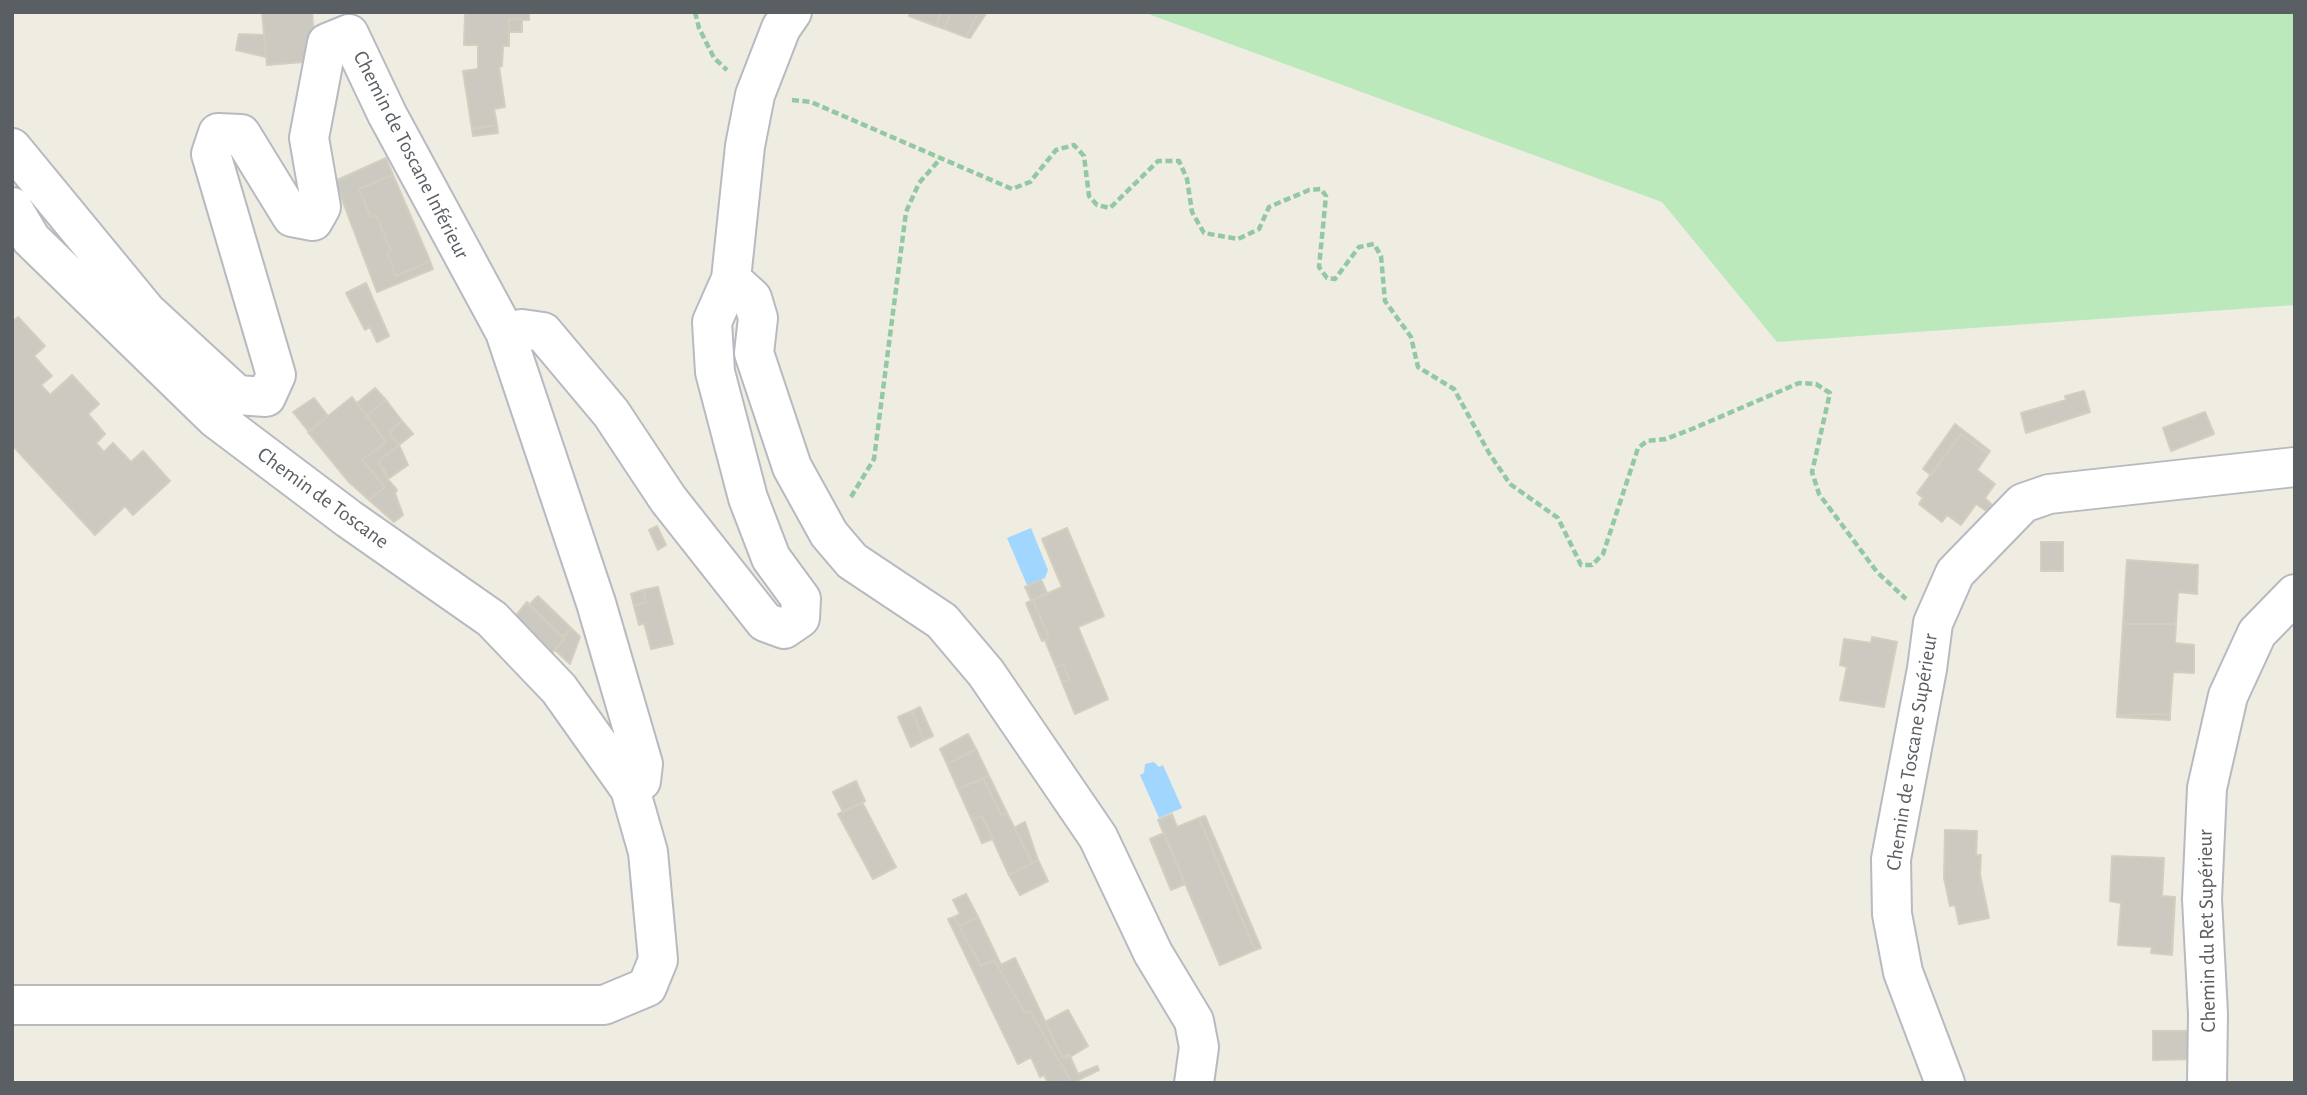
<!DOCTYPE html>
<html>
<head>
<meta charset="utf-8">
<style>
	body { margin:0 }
	#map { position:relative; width:2307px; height:1095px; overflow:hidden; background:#efece2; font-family:"Alegreya Sans",sans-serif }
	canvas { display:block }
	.frame { position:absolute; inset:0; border:14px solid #5a5f64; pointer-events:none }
</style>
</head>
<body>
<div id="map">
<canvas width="2307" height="1095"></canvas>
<div class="frame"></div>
</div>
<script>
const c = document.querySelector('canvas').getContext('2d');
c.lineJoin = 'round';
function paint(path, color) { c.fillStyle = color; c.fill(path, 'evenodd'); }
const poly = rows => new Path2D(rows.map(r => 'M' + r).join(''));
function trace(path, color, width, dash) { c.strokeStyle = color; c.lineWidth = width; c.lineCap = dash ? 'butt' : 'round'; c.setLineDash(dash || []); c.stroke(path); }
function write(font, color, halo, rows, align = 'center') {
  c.font = font + ' "Alegreya Sans",sans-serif'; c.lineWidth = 7; c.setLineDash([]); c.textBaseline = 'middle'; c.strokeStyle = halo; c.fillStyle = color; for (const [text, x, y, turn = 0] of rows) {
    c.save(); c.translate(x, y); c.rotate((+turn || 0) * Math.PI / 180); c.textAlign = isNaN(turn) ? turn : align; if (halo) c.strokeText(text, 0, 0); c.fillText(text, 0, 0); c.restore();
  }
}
const green = poly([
	[1143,12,2295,12,2295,305,1777,342,1662,202]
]);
const water = poly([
	[1031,528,1048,570,1045,578,1027,585,1007,538],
	[1154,762,1159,767,1163,765,1182,808,1159,818,1140,775,1144,773,1145,764]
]);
const building = poly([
	[262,12,312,12,316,61,267,65,262,12],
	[472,12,529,12,529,20,509,19,509,46,503,46,502,66,499,67,505,107,494,109,497,125,472,129,463,71,478,69,478,45,464,45,465,14,472,12],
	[910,12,941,12,936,26,909,16,910,12],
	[941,12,950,15,945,29,936,26,941,12],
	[942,12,979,12,966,37,945,29,950,15,942,12],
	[979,12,987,12,970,38,966,37,979,12],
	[509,19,522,19,522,32,509,32,509,19],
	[239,34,264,35,266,57,236,50,239,34],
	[497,125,498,133,473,136,472,129,497,125],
	[386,158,393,175,359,189,371,217,376,215,391,250,387,252,396,276,430,261,433,269,377,292,335,181,386,158],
	[393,175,430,261,396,276,387,252,391,250,376,215,371,217,359,189,393,175],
	[366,283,389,336,377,342,370,327,365,330,346,293,366,283],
	[18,317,45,346,34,356,52,376,41,385,50,395,72,375,99,404,88,414,105,434,96,443,104,452,113,443,131,462,143,451,170,481,133,515,125,506,95,535,12,445,12,322,18,317],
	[375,388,386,400,366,416,357,403,375,388],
	[2084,391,2090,412,2026,433,2021,413,2066,400,2065,396,2084,391],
	[352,397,386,442,362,460,385,487,369,500,349,482,308,432,352,397],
	[314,398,328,416,309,432,293,412,314,398],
	[386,400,402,421,389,432,399,445,378,462,387,473,384,475,397,490,395,493,403,515,394,522,369,500,385,487,362,460,386,442,367,415,386,400],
	[2205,412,2214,434,2171,451,2163,428,2205,412],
	[402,421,413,434,399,445,389,432,402,421],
	[1955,424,1990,451,1988,454,1961,434,1931,475,1923,469,1955,424],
	[1961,434,1988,454,1977,470,1995,484,1985,498,1992,505,1988,512,1976,504,1961,525,1947,515,1942,522,1919,504,1923,498,1917,493,1961,434],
	[399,445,408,465,388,479,378,462,399,445],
	[657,526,666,545,658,550,649,530,657,526],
	[1067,528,1104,616,1078,627,1108,699,1075,714,1062,682,1070,679,1063,664,1056,667,1045,640,1049,638,1033,600,1062,587,1042,539,1067,528],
	[2041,542,2063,542,2063,571,2041,571,2041,542],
	[2127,560,2198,565,2197,594,2178,592,2176,624,2123,624,2127,560],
	[1041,580,1047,593,1031,600,1025,587,1041,580],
	[658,587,673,644,651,649,644,623,639,625,634,606,646,602,643,590,658,587],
	[643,590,646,602,634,606,631,594,643,590],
	[538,596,571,628,563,637,529,605,538,596],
	[1033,600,1049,638,1042,641,1026,603,1033,600],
	[527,602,565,639,550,655,513,619,527,602],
	[2123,624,2176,624,2175,643,2194,645,2194,673,2173,672,2170,714,2117,715,2123,624],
	[571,628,580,637,570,664,555,650,571,628],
	[1872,637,1897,642,1884,707,1840,700,1847,667,1840,665,1844,639,1871,643,1872,637],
	[1063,664,1070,679,1062,682,1056,667,1063,664],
	[920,707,933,736,924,740,912,711,920,707],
	[912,711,924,740,911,747,898,717,912,711],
	[2170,714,2170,720,2117,717,2117,715,2170,714],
	[968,734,976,749,947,764,940,749,968,734],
	[976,749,989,776,958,789,947,764,976,749],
	[989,776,1007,813,1001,815,983,778,989,776],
	[983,778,1001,815,1007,813,1032,863,1009,875,982,816,972,820,958,789,983,778],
	[856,781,865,801,843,812,833,792,856,781],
	[862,802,896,867,873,879,838,814,862,802],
	[1172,814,1177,827,1199,818,1255,950,1220,965,1158,820,1172,814],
	[982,816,993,839,982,843,972,820,982,816],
	[1205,816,1261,948,1255,950,1199,818,1205,816],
	[1025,822,1038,860,1032,863,1014,828,1025,822],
	[1945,830,1977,831,1976,855,1981,855,1980,874,1989,918,1959,924,1955,905,1950,906,1944,878,1945,830],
	[1164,833,1185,884,1171,890,1150,839,1164,833],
	[2112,856,2164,858,2162,896,2175,897,2172,955,2151,953,2152,947,2118,945,2121,903,2110,901,2112,856],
	[1038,860,1048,881,1020,895,1009,875,1038,860],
	[966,894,978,917,959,926,954,917,960,914,953,900,966,894],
	[954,917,981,966,994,960,1025,1013,1030,1011,1072,1083,1048,1083,1044,1075,1040,1077,1031,1057,1018,1064,948,919,954,917],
	[978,917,1001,965,1015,958,1062,1057,1069,1054,1078,1074,1097,1066,1099,1070,1072,1083,1030,1011,1025,1013,994,960,981,966,959,926,978,917],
	[1068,1010,1088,1046,1070,1057,1062,1057,1045,1022,1068,1010],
	[2153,1031,2200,1031,2200,1059,2153,1060,2153,1031]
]);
const path = poly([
	[695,12,699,28,714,58,727,70],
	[792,100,811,102,1012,189,1030,182,1056,150,1074,145,1084,156,1089,196,1097,205,1110,208,1158,161,1179,161,1187,179,1192,212,1204,233,1238,239,1259,229,1269,207,1309,190,1321,189,1326,196,1319,267,1327,278,1335,279,1359,247,1374,244,1381,256,1385,301,1411,337,1418,367,1454,389,1489,453,1510,484,1558,518,1581,565,1592,565,1603,554,1638,448,1647,441,1666,439,1692,429,1799,383,1816,384,1830,393,1812,472,1819,494,1877,572,1906,599],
	[851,497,874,459,906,212,919,183,941,158]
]);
const minor = poly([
	[12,148,147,312,237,395,266,397,276,375,211,154,218,133,241,134,292,217,313,221,321,207,309,138,327,43,349,34,387,114,505,332,596,603,643,764,641,781,630,789],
	[12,207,31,239,215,418,349,519,492,619,559,689,630,789,648,852,658,960,647,987,604,1005,12,1005],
	[731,279,752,298,758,318,754,353,792,467,829,534,852,561,942,621,986,673,1098,837,1153,953,1194,1021,1199,1047,1194,1083],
	[505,332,522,329,543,332,611,413,668,499,765,622,784,629,800,618,801,599,771,558,748,498,715,372,712,322,731,279,745,146,755,95,781,28,792,12],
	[1945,1083,1903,972,1892,914,1891,859,1927,669,1933,623,1955,573,2023,503,2049,494,2295,467],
	[2207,1083,2208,1014,2202,899,2207,788,2228,696,2257,633,2295,594]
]);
const streetNames = [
	["Chemin de Toscane Inférieur",411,155,63],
	["Chemin de Toscane",323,498,36],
	["Chemin de Toscane Supérieur",1912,752,-81],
	["Chemin du Ret Supérieur",2207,931,-91]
];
paint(green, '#bbe9bb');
paint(water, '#a1d6ff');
paint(building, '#ccc9c1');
trace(building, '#d4cebf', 2);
trace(minor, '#b7bac0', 42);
trace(path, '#92c9a2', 4.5, [7, 3.5]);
trace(minor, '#fff', 38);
write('21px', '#5a5f64', '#fff', streetNames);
</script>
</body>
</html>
